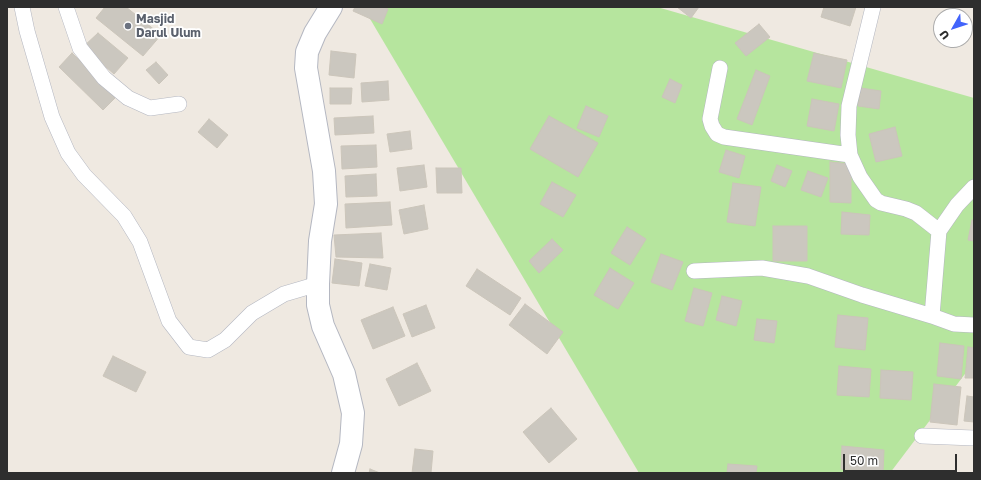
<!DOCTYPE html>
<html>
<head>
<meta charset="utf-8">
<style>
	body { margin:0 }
	#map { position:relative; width:981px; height:480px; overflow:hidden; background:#efe9e1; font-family:"Golos Text",sans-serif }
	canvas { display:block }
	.frame { position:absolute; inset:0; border:8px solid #2e2e2e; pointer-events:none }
	.north { position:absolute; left:933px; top:8px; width:40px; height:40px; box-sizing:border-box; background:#fff; border:1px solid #ababab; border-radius:50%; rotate:231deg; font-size:11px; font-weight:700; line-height:16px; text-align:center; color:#2e2e2e }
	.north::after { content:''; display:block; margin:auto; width:14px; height:18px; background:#4264fb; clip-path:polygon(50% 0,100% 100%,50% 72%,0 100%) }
	.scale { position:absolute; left:843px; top:454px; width:114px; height:18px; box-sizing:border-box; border:2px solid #2e2e2e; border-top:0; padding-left:5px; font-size:12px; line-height:14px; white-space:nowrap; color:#2e2e2e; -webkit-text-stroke:3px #fff; paint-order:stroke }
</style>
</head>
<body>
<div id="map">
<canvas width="981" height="480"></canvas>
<div class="frame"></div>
<div class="north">U</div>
<div class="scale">50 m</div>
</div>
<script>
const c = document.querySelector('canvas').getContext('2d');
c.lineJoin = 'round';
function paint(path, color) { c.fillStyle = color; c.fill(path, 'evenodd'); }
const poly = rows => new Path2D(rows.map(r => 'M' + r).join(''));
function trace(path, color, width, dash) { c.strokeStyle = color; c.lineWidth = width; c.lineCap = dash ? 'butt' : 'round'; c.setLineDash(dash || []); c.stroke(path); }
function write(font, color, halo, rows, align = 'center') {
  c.font = font + ' "Golos Text",sans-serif'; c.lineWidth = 3.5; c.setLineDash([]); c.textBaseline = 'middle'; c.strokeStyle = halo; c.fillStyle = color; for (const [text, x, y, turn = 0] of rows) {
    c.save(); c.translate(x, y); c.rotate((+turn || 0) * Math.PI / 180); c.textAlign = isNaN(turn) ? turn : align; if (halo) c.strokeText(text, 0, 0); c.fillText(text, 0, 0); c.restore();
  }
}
const green = poly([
	[363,7,657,7,974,98,974,362,890,473,639,473]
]);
const building = poly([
	[105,7,126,7,161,35,143,56,96,18,105,7],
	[355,7,384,7,388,9,382,24,353,11,355,7],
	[677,7,699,7,691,18,677,7],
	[824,7,856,7,850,26,821,17,824,7],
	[759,24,770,37,746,56,735,43,759,24],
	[98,33,128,58,114,74,83,47,98,33],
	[331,51,356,54,354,78,329,75,331,51],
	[72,53,116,97,103,110,59,67,72,53],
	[814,53,847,60,841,88,807,81,814,53],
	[156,62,168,75,159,84,146,70,156,62],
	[756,70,770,76,752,125,737,119,756,70],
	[670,79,682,85,675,103,662,97,670,79],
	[388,81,389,100,362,102,361,83,388,81],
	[330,88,352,88,351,104,330,104,330,88],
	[861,88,881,91,879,109,858,106,861,88],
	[812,99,839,104,834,131,807,126,812,99],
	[586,106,608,116,599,137,577,128,586,106],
	[373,116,374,133,335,135,334,118,373,116],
	[549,116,598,143,578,177,530,149,549,116],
	[209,119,228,135,217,148,198,132,209,119],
	[895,127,902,156,876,162,869,134,895,127],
	[410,131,412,149,390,152,387,134,410,131],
	[376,145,377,167,342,169,341,146,376,145],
	[726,150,745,156,739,178,719,172,726,150],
	[830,162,851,164,851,203,830,202,830,162],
	[424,165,427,187,400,191,397,168,424,165],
	[777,165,792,171,785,187,771,181,777,165],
	[436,168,461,168,462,193,437,193,436,168],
	[808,171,828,178,821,197,801,190,808,171],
	[376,174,377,196,346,197,345,176,376,174],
	[552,182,576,195,563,217,540,204,552,182],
	[733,183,761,187,755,226,727,222,733,183],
	[390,202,392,225,346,228,345,204,390,202],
	[424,205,428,229,404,234,399,210,424,205],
	[842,212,870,215,869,235,841,234,842,212],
	[972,220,974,221,974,241,968,240,972,220],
	[773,226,807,226,807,261,773,261,773,226],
	[627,227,646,239,630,265,611,253,627,227],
	[381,233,383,258,336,257,334,235,381,233],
	[552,239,563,250,539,273,529,261,552,239],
	[661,254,683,262,672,290,651,282,661,254],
	[335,259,362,263,359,286,332,283,335,259],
	[370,264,391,268,387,290,365,286,370,264],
	[610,268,634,283,618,309,594,295,610,268],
	[477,269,521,298,510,315,466,286,477,269],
	[694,288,712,293,703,326,685,321,694,288],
	[722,296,742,301,736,326,716,320,722,296],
	[525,304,563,332,547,354,509,325,525,304],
	[426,305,435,328,412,337,403,314,426,305],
	[393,307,405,336,373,349,361,320,393,307],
	[838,315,868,318,865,350,835,347,838,315],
	[757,319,777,321,774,343,754,340,757,319],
	[940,343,964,346,961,379,937,376,940,343],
	[968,347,974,348,974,378,965,378,968,347],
	[113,356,146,372,136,392,103,376,113,356],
	[417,363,431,391,399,406,386,379,417,363],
	[839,366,871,369,869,397,837,395,839,366],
	[881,370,913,372,911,400,880,398,881,370],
	[934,384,961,387,957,425,930,422,934,384],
	[967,396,974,397,974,422,964,421,967,396],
	[551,408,577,439,549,463,523,432,551,408],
	[842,446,884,450,883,472,841,469,842,446],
	[415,449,433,451,431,473,412,473,415,449],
	[728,464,757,466,756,473,727,473,728,464],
	[370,469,380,473,369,473,370,469]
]);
const street = poly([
	[22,7,27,31,52,117,68,153,84,175,124,216,140,242,169,321,189,347,208,350,225,340,252,313,284,294,318,284],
	[66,7,80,48,104,78,128,98,150,108,179,104],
	[720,68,710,119,712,126,717,134,724,137,850,155,860,177,876,200,881,203,906,209,916,213,939,231],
	[850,155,848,135,849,106,873,7],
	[974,187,957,205,939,231,932,316,954,324,974,325],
	[694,271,762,268,808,276,862,295,932,316],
	[922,436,974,438]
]);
const secondary = poly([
	[331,7,315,33,307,52,306,68,324,171,326,204,320,241,318,284,318,305,323,326,344,374,353,413,351,444,343,473]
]);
const markers = [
	[128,26,4,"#6b7280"]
];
const worshipNames = [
	["Masjid",136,19],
	["Darul Ulum",136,33]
];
paint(green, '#b6e59e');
paint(building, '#cbc7bf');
trace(building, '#cbc5ba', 1);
trace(street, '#b4b7c1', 16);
trace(secondary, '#b4b7c1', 24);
trace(street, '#fff', 15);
trace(secondary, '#fff', 22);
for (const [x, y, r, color] of markers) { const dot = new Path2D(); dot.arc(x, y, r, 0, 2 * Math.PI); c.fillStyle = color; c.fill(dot); trace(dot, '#fff', 1.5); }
write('bold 12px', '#5b616d', '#fff', worshipNames, 'left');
</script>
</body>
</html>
